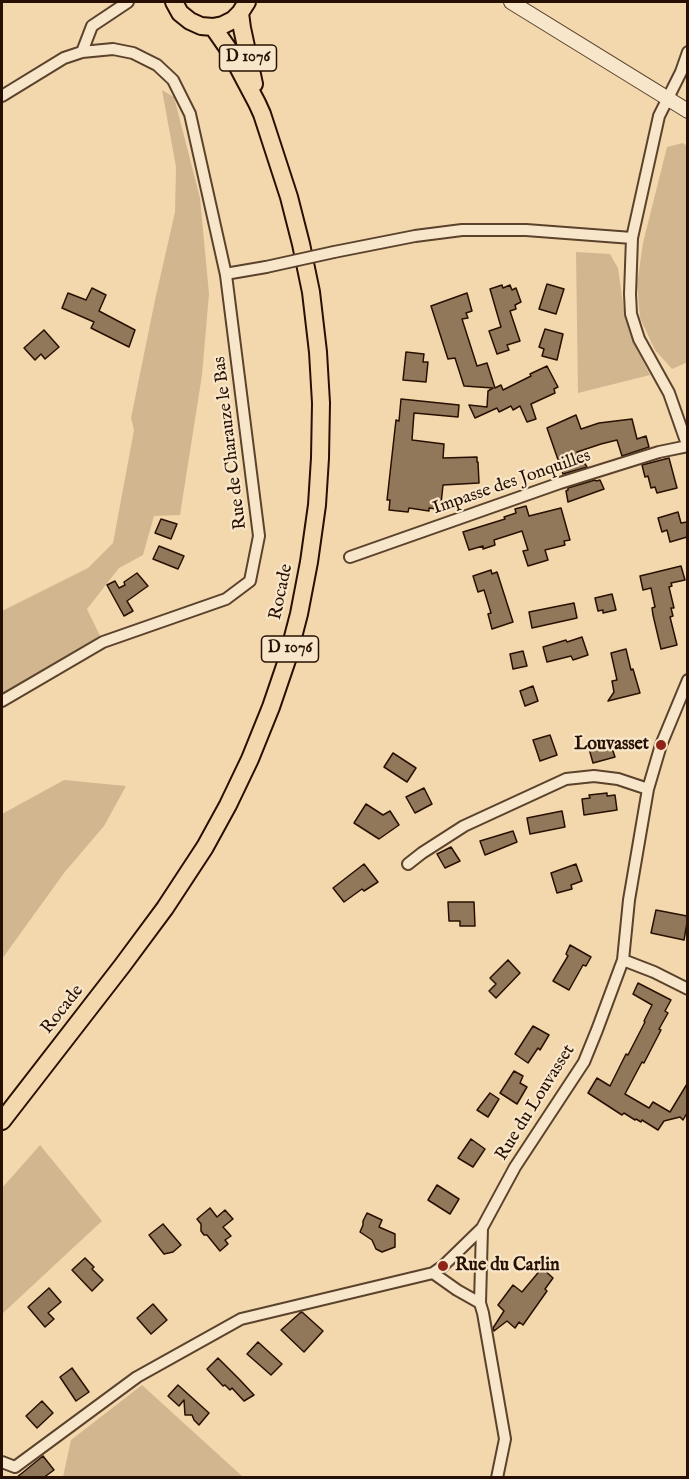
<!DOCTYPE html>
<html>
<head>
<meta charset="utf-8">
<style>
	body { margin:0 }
	#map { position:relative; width:689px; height:1479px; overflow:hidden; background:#f4d8ad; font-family:"IM FELL English",serif }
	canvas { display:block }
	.frame { position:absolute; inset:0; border:3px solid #271001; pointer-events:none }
</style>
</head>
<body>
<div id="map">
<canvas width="689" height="1479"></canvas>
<div class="frame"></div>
</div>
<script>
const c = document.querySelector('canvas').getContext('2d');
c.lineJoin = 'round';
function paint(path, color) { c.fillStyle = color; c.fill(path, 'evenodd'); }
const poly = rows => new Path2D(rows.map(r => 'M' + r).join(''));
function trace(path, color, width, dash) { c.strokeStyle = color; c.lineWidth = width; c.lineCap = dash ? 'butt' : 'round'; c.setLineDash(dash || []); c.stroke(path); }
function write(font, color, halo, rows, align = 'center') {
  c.font = font + ' "IM FELL English",serif'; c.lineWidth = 4.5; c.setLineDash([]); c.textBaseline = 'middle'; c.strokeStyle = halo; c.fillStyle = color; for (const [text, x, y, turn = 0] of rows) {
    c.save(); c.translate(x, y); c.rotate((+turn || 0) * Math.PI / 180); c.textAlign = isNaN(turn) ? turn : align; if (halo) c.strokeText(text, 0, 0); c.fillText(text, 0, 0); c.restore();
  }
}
const green = poly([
	[162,90,174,97,200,198,209,294,202,375,180,515,154,516,143,555,119,568,87,609,103,642,2,701,2,611,88,568,113,543,134,430,131,418,155,300,175,212,176,167],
	[683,143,688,147,688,362,672,369,655,350,640,318,637,284,643,243,667,147],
	[576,252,610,254,618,268,625,318,633,342,650,375,578,393],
	[64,780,126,786,104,826,64,873,2,959,2,814],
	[40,1145,102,1221,2,1314,2,1188],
	[142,1385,243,1477,63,1477,71,1440]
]);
const building = poly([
	[547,284,564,289,556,314,539,309,547,284],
	[502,285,503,288,510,285,512,290,516,288,521,302,515,305,516,309,510,311,520,341,507,345,509,350,497,354,489,331,501,327,490,289,502,285],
	[92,288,106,295,99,311,135,330,129,347,91,328,94,322,62,308,68,293,86,300,92,288],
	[467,293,472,311,466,313,468,318,462,319,477,366,487,363,495,388,501,385,503,390,531,376,530,374,547,366,558,387,554,389,555,393,531,404,536,419,527,422,520,406,513,410,511,406,499,412,497,408,475,418,469,405,487,407,488,391,493,388,464,386,455,358,448,359,431,306,467,293],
	[545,329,563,334,557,360,542,356,544,349,539,347,545,329],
	[44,330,59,347,45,359,41,354,35,360,24,348,44,330],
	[406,352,424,354,423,362,428,362,426,382,403,380,406,352],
	[401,399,459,405,458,417,414,413,412,440,444,444,443,458,477,457,477,462,478,462,479,483,443,485,441,504,438,504,437,509,429,508,429,511,409,508,408,512,389,510,390,500,387,500,396,420,399,421,401,399],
	[576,415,581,429,599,423,632,419,637,439,646,436,649,447,622,456,617,440,601,444,577,452,587,467,563,474,547,428,576,415],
	[669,458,677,488,657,493,655,487,651,488,648,476,645,477,642,465,669,458],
	[595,480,596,481,600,480,604,489,568,502,566,491,568,490,568,488,595,480],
	[526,506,529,516,561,508,570,540,564,541,565,545,545,550,548,560,528,566,523,551,528,550,522,531,494,540,495,545,483,549,483,546,469,550,463,532,505,519,504,517,516,513,515,509,526,506],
	[678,512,681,523,687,522,687,537,670,542,667,530,662,532,658,518,678,512],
	[161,519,177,524,171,539,155,533,161,519],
	[159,546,184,556,178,569,153,559,159,546],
	[681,566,685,580,671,583,672,586,669,587,674,608,671,608,673,616,670,617,677,645,661,649,653,615,652,608,655,607,651,588,643,590,640,576,681,566],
	[491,570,492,574,497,572,513,622,492,629,488,614,491,613,484,590,478,592,473,576,491,570],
	[137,573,148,586,127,601,133,611,124,616,107,585,115,581,119,588,125,585,124,582,137,573],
	[612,594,616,610,603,613,603,610,598,611,595,598,612,594],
	[574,603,577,618,532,628,529,612,574,603],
	[582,637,588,655,573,660,571,656,547,662,543,647,566,640,567,642,582,637],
	[626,649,631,670,633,669,640,693,608,701,614,692,612,681,617,680,611,653,626,649],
	[523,651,527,666,513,669,510,654,523,651],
	[533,686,538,701,525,706,520,691,533,686],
	[550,735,557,755,540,761,533,740,550,735],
	[609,739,615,757,593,763,588,745,609,739],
	[393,753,416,768,407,782,384,767,393,753],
	[424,788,432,804,415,813,406,797,424,788],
	[607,793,607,796,615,795,617,810,584,815,582,799,590,798,589,795,607,793],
	[366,804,383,815,390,811,399,825,379,839,354,823,366,804],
	[562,811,565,827,530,834,527,818,562,811],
	[513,831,517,842,485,855,480,841,513,831],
	[451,847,460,861,445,868,437,854,451,847],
	[364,864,378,882,364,891,362,889,344,902,333,888,364,864],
	[576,864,582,881,571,885,572,889,557,893,551,873,576,864],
	[448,902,474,902,475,926,460,926,460,921,449,921,448,902],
	[656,910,687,916,687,923,684,940,651,933,656,910],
	[570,945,591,957,586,966,583,965,569,990,553,981,568,956,566,954,570,945],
	[508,960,520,973,496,998,489,991,496,984,490,978,508,960],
	[638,983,671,1000,665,1011,668,1013,659,1029,661,1030,644,1063,642,1062,625,1094,649,1108,653,1102,670,1112,687,1084,687,1113,683,1120,680,1117,664,1121,658,1130,642,1120,641,1122,636,1119,635,1120,624,1113,622,1115,588,1093,597,1078,610,1086,626,1054,628,1055,645,1022,644,1021,652,1005,633,994,638,983],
	[533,1026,549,1035,540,1050,538,1048,528,1063,515,1054,533,1026],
	[514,1071,523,1076,520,1083,527,1087,517,1104,500,1093,514,1071],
	[490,1093,499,1099,488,1117,477,1110,490,1093],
	[471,1139,485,1149,473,1167,458,1158,471,1139],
	[437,1185,459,1199,450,1214,428,1200,437,1185],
	[210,1208,217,1217,225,1210,233,1219,223,1227,231,1236,225,1240,228,1244,220,1251,207,1235,204,1235,201,1231,201,1224,197,1219,210,1208],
	[367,1213,382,1220,379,1227,395,1234,395,1247,382,1252,376,1249,372,1240,360,1232,363,1225,363,1221,367,1213],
	[163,1224,181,1245,173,1252,164,1254,149,1235,163,1224],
	[85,1258,94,1267,92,1269,103,1280,92,1291,72,1270,85,1258],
	[542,1268,553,1278,545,1289,547,1291,523,1325,519,1322,515,1328,507,1321,494,1331,493,1328,504,1311,498,1305,513,1285,522,1292,542,1268],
	[49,1288,61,1302,48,1313,54,1319,45,1327,28,1307,49,1288],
	[153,1304,167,1320,151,1334,137,1318,153,1304],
	[302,1312,323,1331,304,1352,281,1330,300,1313,302,1312],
	[258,1342,282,1364,271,1375,247,1354,258,1342],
	[218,1358,240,1380,254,1395,244,1401,232,1388,230,1390,225,1385,223,1386,207,1369,218,1358],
	[72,1368,89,1392,76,1401,60,1377,72,1368],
	[178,1385,209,1413,199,1425,194,1420,192,1415,185,1415,184,1400,179,1406,168,1396,178,1385],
	[42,1401,53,1413,37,1428,26,1416,42,1401],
	[43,1456,54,1470,43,1478,16,1478,43,1456]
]);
const minor = poly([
	[82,52,92,26,128,2],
	[688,52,681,72,659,116,632,238,630,294,631,314,639,339,669,393,688,447],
	[2,96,64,58,82,52,113,49,133,53,157,65,173,80,190,114,226,275,259,536,250,581,226,599,103,642,2,701],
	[334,252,415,236,462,230,526,230,632,238],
	[226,275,231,273,266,267],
	[350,557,560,483,659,452,688,446],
	[408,864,422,853,464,826,566,779,594,776,618,779,648,789],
	[623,960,654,972,688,989],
	[433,1273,457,1290,480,1303],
	[2,1462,15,1467,137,1377,241,1319,433,1273,443,1266,482,1228],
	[497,1478,505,1439,483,1313,480,1303,482,1228,515,1167,584,1062,597,1030,623,960,629,900,648,789,661,745,688,680]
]);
const tertiary = poly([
	[511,2,688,111]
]);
const primary = poly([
	[174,2,180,13,190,21,201,26,213,27,223,25,233,20,240,13,247,2],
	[240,13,242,28,254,84],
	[2,1121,122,966,165,908,205,847,228,805,250,759,271,707,287,660,299,614,309,562,317,505,320,458,321,403,318,352,311,292,301,244,289,197,262,114,257,103,229,50,213,27]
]);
const minorBridge = poly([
	[266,267,334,252]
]);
const markers = [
	[661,745,6,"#8f2418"],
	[443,1266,6,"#8f2418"]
];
const shields = [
	[248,58,57],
	[290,649,57]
];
const shieldNames = [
	["D 1076",248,58],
	["D 1076",290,649]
];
const streetNames = [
	["Rue de Charauze le Bas",231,443,-97],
	["Impasse des Jonquilles",512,483,-19],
	["Rocade",282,592,-78],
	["Rocade",63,1010,-52],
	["Rue du Louvasset",536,1103,-58]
];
const poiNames = [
	["Louvasset",649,745],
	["Rue du Carlin",455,1266,"left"]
];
paint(green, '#d1b690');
paint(building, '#92785a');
trace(building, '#271001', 1.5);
trace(minor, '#5a422c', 14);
trace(tertiary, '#5a422c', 16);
trace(primary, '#271001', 20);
trace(minor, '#f8e6ca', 10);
trace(tertiary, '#f8e6ca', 14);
trace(primary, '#f4d8ad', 16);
trace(minorBridge, '#5a422c', 14, []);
trace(minorBridge, '#f8e6ca', 10);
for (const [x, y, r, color] of markers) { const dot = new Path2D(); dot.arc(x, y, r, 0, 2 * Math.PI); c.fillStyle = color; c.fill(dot); trace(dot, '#f8e6ca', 2); }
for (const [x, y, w] of shields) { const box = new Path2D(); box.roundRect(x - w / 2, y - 13, w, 26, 4.5); c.fillStyle = '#f8e6ca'; c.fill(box); trace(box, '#271001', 1.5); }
write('bold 16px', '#271001', null, shieldNames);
write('18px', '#271001', '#f8e6ca', streetNames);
write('bold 18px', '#271001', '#f8e6ca', poiNames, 'right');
</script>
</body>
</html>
